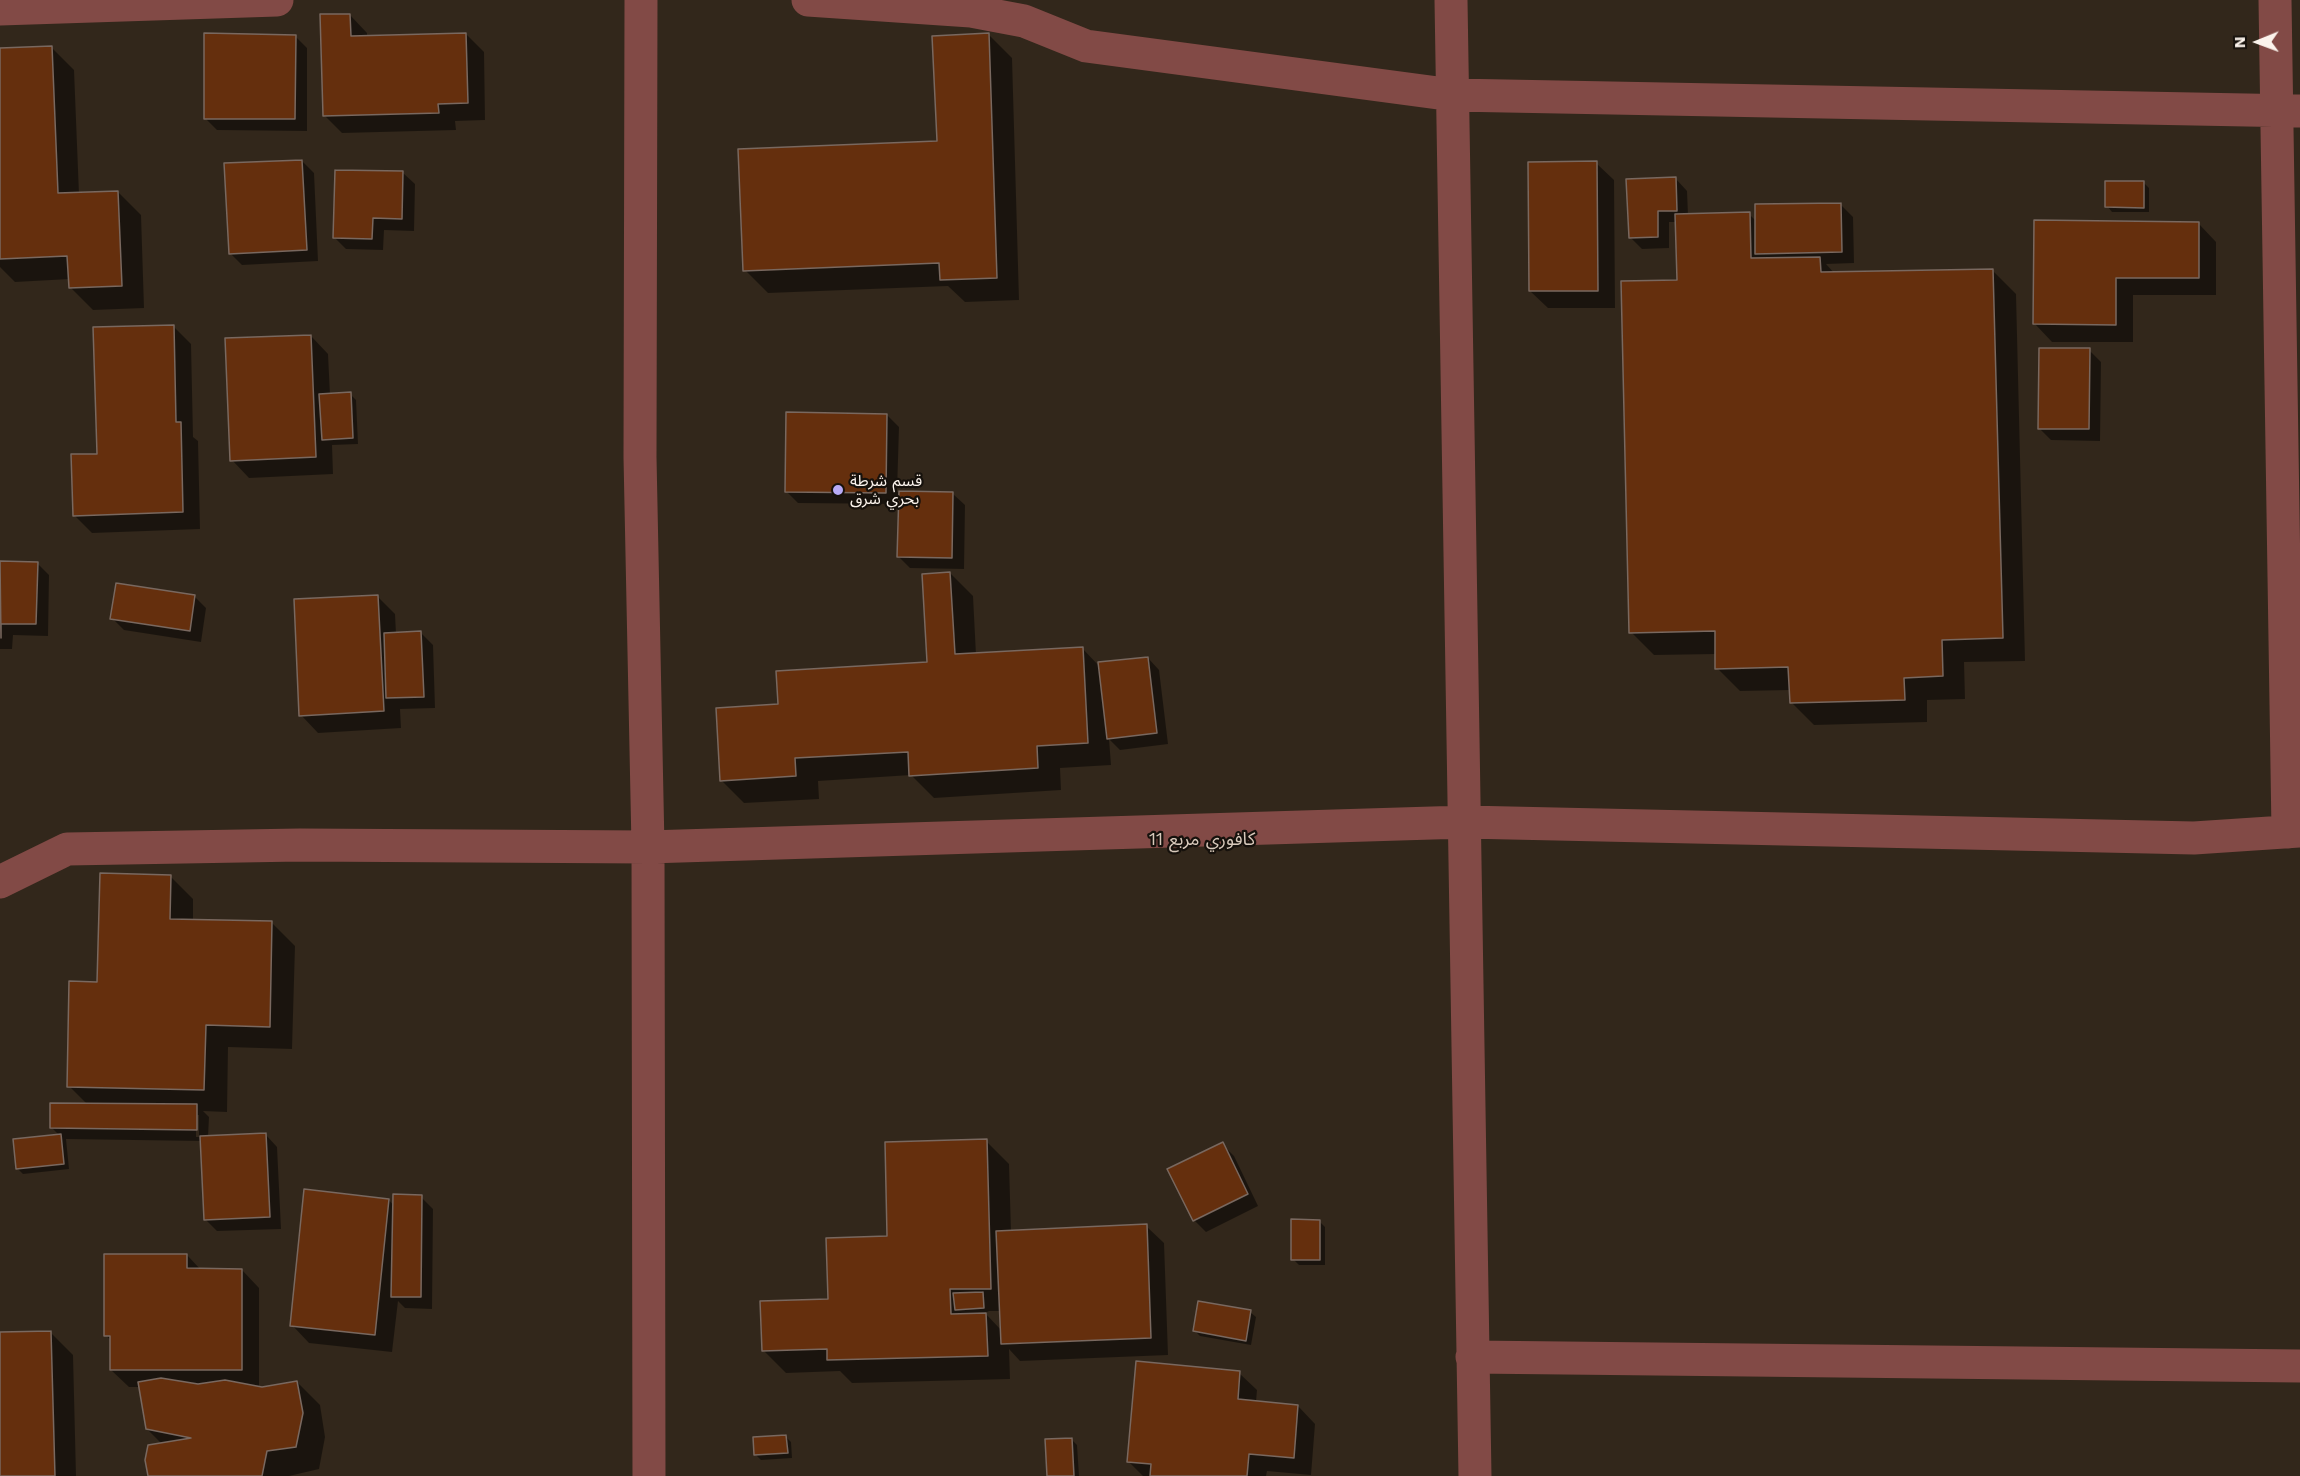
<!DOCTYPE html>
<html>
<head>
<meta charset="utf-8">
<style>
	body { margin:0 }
	#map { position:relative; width:2300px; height:1476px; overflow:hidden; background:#32271b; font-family:"Work Sans",sans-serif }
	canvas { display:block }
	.north { position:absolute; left:2228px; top:12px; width:60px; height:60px; -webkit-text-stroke:4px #16110c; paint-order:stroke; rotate:269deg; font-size:16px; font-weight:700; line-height:24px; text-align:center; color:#fbf3ec }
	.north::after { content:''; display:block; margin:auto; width:21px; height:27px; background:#fbf3ec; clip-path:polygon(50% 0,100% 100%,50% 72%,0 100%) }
</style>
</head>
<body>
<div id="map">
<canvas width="2300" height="1476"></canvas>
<div class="north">N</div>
</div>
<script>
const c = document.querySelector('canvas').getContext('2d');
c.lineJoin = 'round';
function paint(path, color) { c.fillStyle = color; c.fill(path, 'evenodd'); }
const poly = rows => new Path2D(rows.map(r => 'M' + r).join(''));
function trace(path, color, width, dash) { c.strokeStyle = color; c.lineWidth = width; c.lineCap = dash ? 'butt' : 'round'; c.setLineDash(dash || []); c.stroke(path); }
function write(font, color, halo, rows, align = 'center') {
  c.font = font + ' "Work Sans","Noto Sans Arabic",sans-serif'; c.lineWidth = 4.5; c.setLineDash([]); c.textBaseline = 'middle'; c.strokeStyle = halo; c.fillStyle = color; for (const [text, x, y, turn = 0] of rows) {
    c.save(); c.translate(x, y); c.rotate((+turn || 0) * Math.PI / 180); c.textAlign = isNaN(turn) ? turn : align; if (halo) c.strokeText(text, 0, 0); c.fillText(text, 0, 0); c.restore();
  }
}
const shadow = poly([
	[350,15,367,33,367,37,466,34,484,52,485,120,455,121,456,130,342,133,324,115],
	[989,35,1012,58,1019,300,965,302,948,286,768,293,745,270,938,143],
	[295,36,307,48,307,131,217,130,205,118],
	[51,47,74,70,79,194,118,192,141,215,144,308,93,310,70,287,70,279,15,282,0,267,0,49],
	[302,161,314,173,318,261,242,265,230,253],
	[1596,163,1614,180,1615,308,1548,308,1530,291],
	[403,173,415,184,414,231,384,230,383,250,346,249,334,237],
	[1676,179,1687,191,1688,215,1749,214,1756,221,1841,205,1853,217,1854,263,1826,264,1835,274,1993,271,2016,294,2025,661,1964,662,1965,699,1927,700,1927,722,1814,725,1791,702,1791,690,1740,691,1717,668,1717,654,1654,655,1631,632,1679,282,1677,222,1669,222,1669,248,1642,249,1630,237],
	[2144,183,2149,188,2149,212,2112,212,2107,206],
	[2199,224,2216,242,2216,295,2133,295,2133,342,2052,342,2035,324],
	[173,326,191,344,193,437,198,441,200,529,92,533,74,515,98,455],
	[311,336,328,354,330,395,350,394,356,400,358,444,332,445,333,474,249,478,232,460],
	[2089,350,2101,362,2100,441,2051,440,2039,428],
	[887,415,899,427,897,492,953,494,965,505,964,569,910,568,898,556,900,504,798,503,786,491],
	[0,562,37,563,49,575,48,636,13,635,12,649,0,649],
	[950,573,973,596,976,655,1082,648,1100,667,1148,658,1159,670,1168,744,1120,750,1109,739,1111,765,1060,768,1061,790,934,798,911,775,818,781,819,799,744,803,721,780,780,706,929,663],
	[194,596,206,608,201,642,124,630,112,618],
	[378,597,395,614,396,634,421,633,433,645,435,708,400,709,401,728,318,733,301,715],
	[170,876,193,899,193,921,272,923,295,946,292,1049,228,1047,227,1112,203,1111,209,1117,208,1137,266,1135,277,1147,281,1229,217,1231,205,1219,202,1141,66,1139,69,1169,23,1174,17,1168,60,1136,52,1128,87,1104,69,1086,99,984],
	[196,1115,199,1115,199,1137,196,1137],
	[986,1141,1009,1164,1011,1232,1146,1226,1164,1243,1168,1355,1020,1361,1009,1349,1010,1379,852,1383,840,1371,786,1373,763,1350,830,1301],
	[989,1311,1001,1311,1002,1331,985,1313],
	[1222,1144,1234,1156,1258,1206,1206,1232,1194,1220],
	[421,1197,433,1209,432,1309,405,1308,398,1301,392,1352,309,1343,292,1325,389,1200,394,1206],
	[1319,1221,1325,1227,1325,1265,1299,1265,1293,1259],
	[187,1255,201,1270,242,1270,259,1288,259,1388,297,1382,320,1405,325,1437,319,1469,289,1476,149,1476,162,1444,147,1429,140,1387,129,1387,111,1370,111,1341,106,1335],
	[1250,1312,1256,1317,1251,1345,1200,1336,1195,1331],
	[50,1332,73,1355,76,1476,0,1476,0,1333],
	[1239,1373,1257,1390,1256,1402,1298,1406,1315,1424,1311,1475,1267,1471,1266,1476,1143,1476,1128,1461],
	[785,1436,791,1442,792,1458,761,1460,756,1455],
	[1072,1440,1077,1445,1079,1476,1049,1476]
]);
const building = poly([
	[320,14,350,14,351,36,466,33,468,103,438,104,439,113,323,116,320,14],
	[204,33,296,35,295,119,204,119,204,33],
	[989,33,997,278,940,280,939,263,743,271,738,149,937,141,932,36,989,33],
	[52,46,58,193,118,191,122,286,69,288,67,256,0,259,0,48,52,46],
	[302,160,307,250,229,254,224,163,302,160],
	[1597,161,1598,291,1529,291,1528,162,1597,161],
	[335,170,403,171,402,219,373,218,372,239,333,238,335,170],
	[1676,177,1677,211,1658,211,1658,237,1629,238,1626,179,1676,177],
	[2105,181,2144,181,2144,208,2105,207,2105,181],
	[1841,203,1842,252,1755,254,1755,204,1841,203],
	[1750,212,1751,258,1820,257,1821,272,1993,269,2003,638,1942,640,1943,676,1904,678,1905,700,1790,703,1788,667,1715,669,1715,631,1629,633,1621,281,1677,280,1675,214,1750,212],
	[2034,220,2199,222,2199,278,2116,278,2116,325,2033,324,2034,220],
	[174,325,176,422,181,422,183,512,73,516,71,454,97,454,93,327,174,325],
	[311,335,316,457,230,461,225,338,311,335],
	[2039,348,2090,348,2089,429,2038,429,2039,348],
	[351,392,353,438,322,440,319,394,351,392],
	[786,412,887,414,886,493,785,492,786,412],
	[899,491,953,492,952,558,897,557,899,491],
	[0,561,38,562,36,624,1,624,1,638,0,561],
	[950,572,955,654,1083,647,1088,743,1037,746,1038,768,909,776,908,752,795,758,796,776,720,781,716,708,778,704,776,671,927,662,922,574,950,572],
	[116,583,195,595,190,631,110,619,116,583],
	[378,595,384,711,299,716,294,599,378,595],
	[421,631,424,697,386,698,384,633,421,631],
	[1148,657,1157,733,1107,739,1098,662,1148,657],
	[100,873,171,875,170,919,272,921,270,1027,206,1025,204,1090,67,1087,69,981,97,982,100,873],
	[50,1103,197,1104,197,1130,50,1128,50,1103],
	[266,1133,270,1217,204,1220,200,1136,266,1133],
	[61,1134,64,1164,16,1169,13,1139,61,1134],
	[987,1139,991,1289,950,1289,951,1314,986,1313,988,1356,827,1360,827,1349,762,1351,760,1301,828,1299,826,1238,887,1236,885,1142,987,1139],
	[1223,1142,1248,1194,1193,1221,1167,1169,1223,1142],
	[304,1189,389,1199,375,1335,290,1326,304,1189],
	[393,1194,422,1195,421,1297,391,1297,393,1194],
	[1291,1219,1320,1220,1320,1260,1291,1260,1291,1219],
	[1147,1224,1151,1338,1001,1344,996,1231,1147,1224],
	[104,1254,187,1254,187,1268,242,1269,242,1370,110,1370,110,1336,104,1336,104,1254],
	[983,1292,984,1308,955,1310,953,1293,983,1292],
	[1198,1301,1251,1310,1246,1341,1193,1331,1198,1301],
	[51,1331,55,1476,0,1476,0,1332,51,1331],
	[1136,1361,1240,1371,1238,1399,1298,1405,1294,1458,1249,1454,1247,1476,1150,1476,1151,1464,1127,1462,1136,1361],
	[161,1378,198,1384,225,1380,262,1387,297,1381,303,1413,296,1447,267,1451,262,1476,148,1476,145,1460,148,1445,191,1438,146,1429,138,1382,161,1378],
	[786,1435,788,1453,754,1455,753,1437,786,1435],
	[1072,1438,1074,1476,1047,1476,1045,1439,1072,1438]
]);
const street = poly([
	[641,0,640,457,648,847,649,1476],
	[808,0,971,11,1024,21,1086,46,1453,95,2300,111],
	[1451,0,1475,1476],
	[2275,0,2288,832],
	[0,9,277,0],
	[0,882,67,849,300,845,648,847,1465,822,2194,838,2300,831],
	[1472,1357,2300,1366]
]);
const markers = [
	[838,490,6,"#b8abf7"]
];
const poiNames = [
	["قسم شرطة",850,481],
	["بحري شرق",850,499]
];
const neighbourhoodNames = [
	["كافوري مربع 11",1202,840]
];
paint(shadow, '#0007');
paint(building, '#652f0d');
trace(building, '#79685f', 1.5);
trace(street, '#824a46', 33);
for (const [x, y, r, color] of markers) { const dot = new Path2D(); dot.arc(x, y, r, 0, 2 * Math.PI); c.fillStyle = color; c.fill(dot); trace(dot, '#16110c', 2); }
write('16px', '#fbf3ec', '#16110c', poiNames, 'left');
write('18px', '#d8c9bb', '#16110c', neighbourhoodNames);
</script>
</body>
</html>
